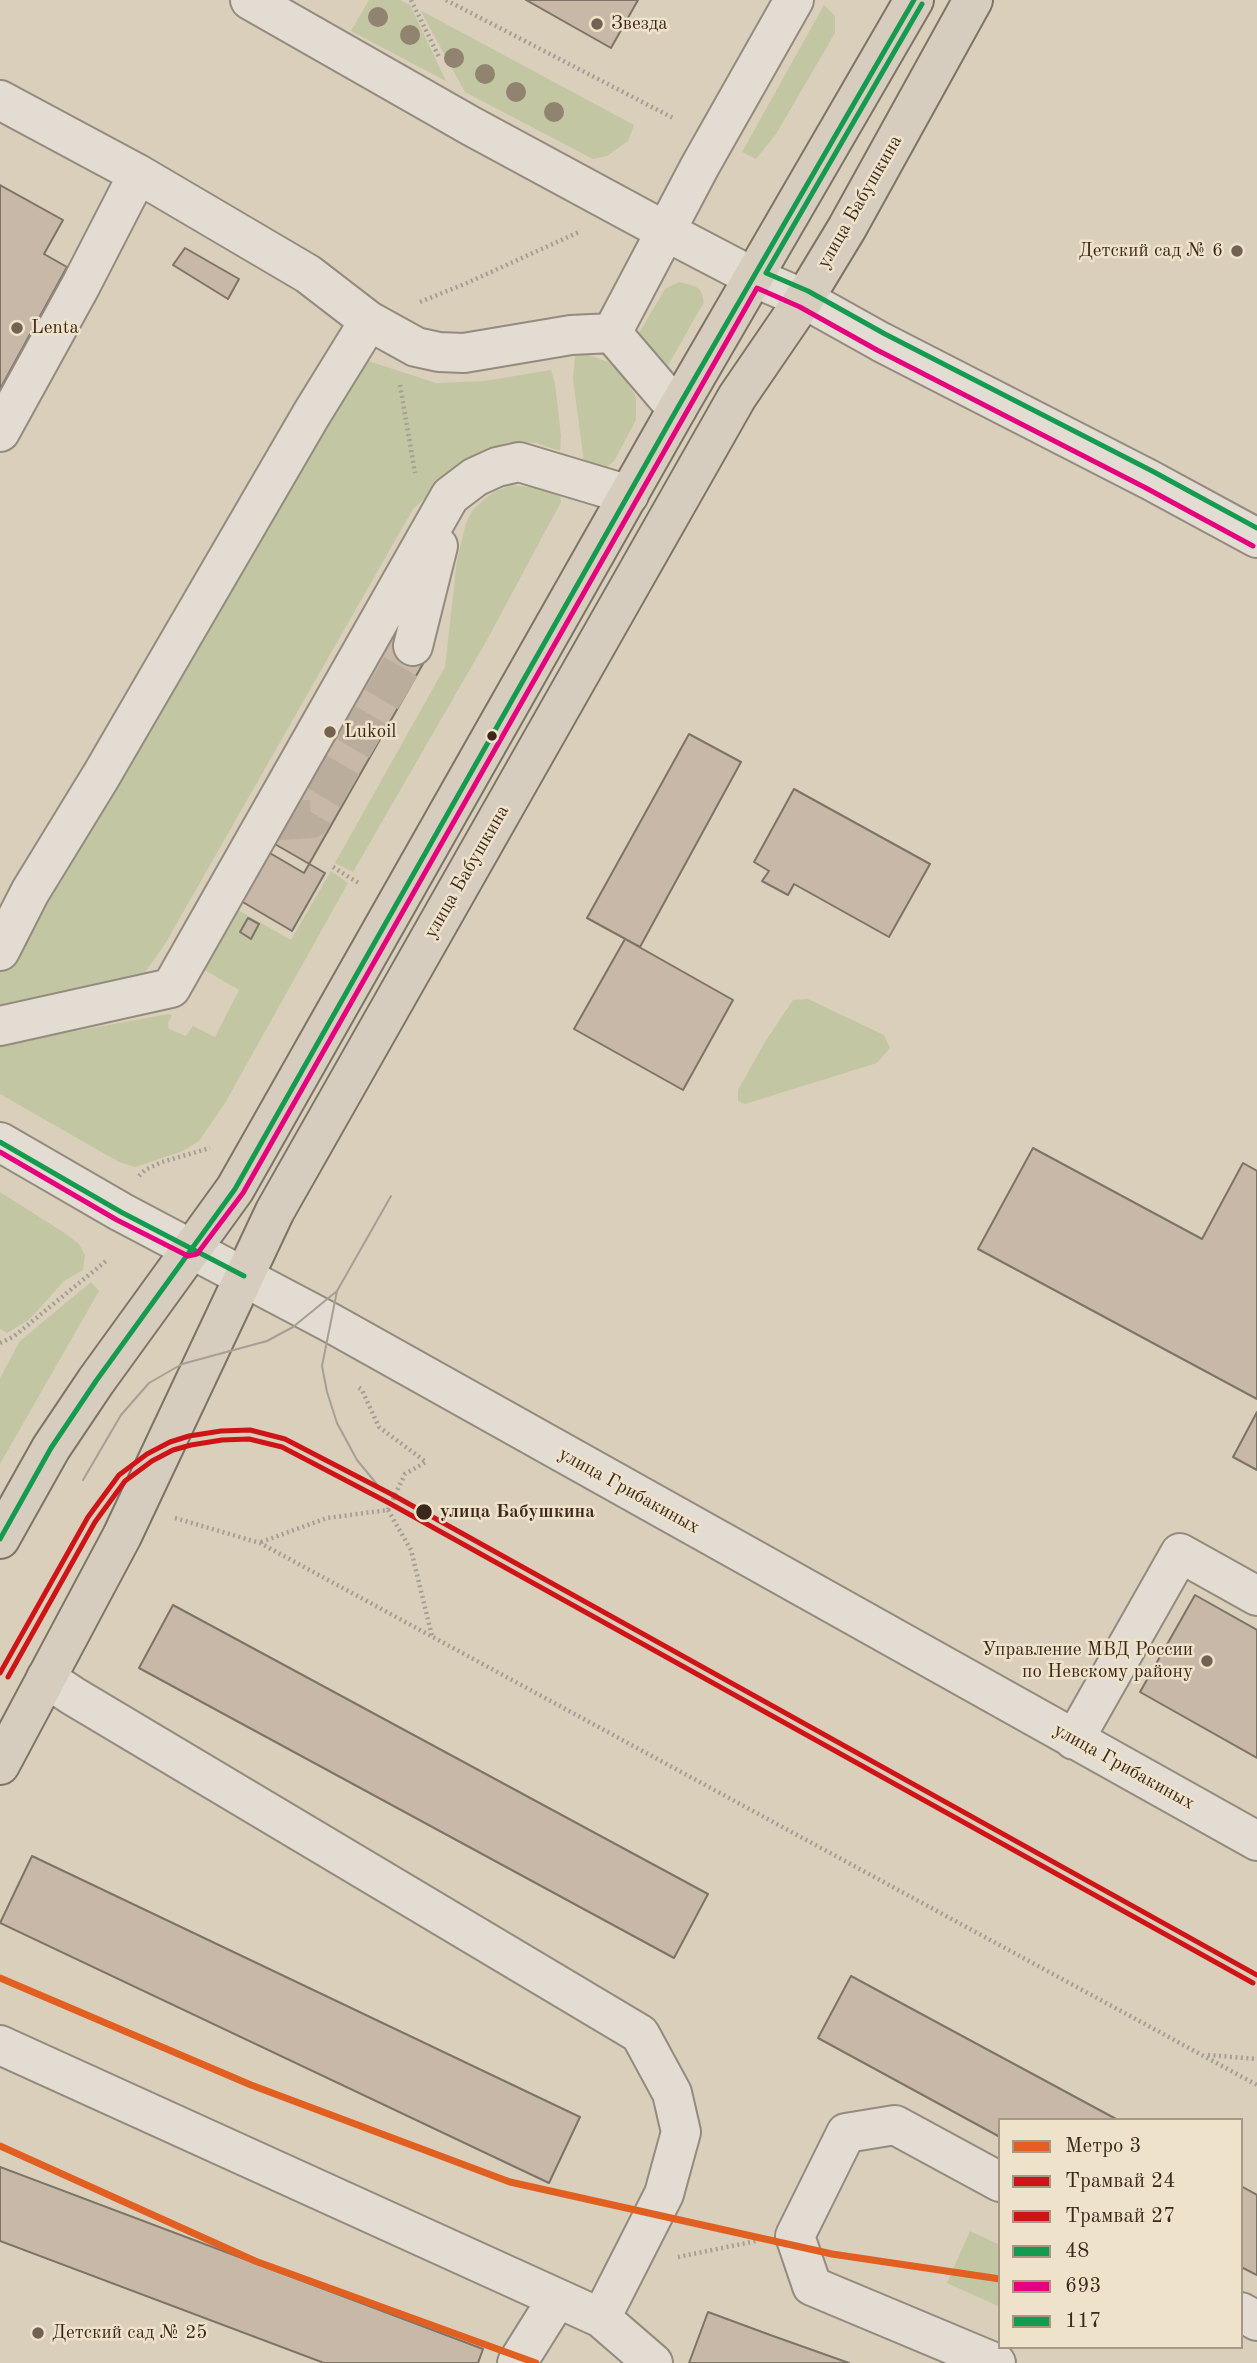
<!DOCTYPE html>
<html>
<head>
<meta charset="utf-8">
<style>
	body { margin:0 }
	#map { position:relative; width:1257px; height:2363px; overflow:hidden; background:#dacfbb; font-family:"Old Standard TT",serif }
	canvas { display:block }
	.legend { position:absolute; left:998px; top:2118px; width:245px; height:231px; box-sizing:border-box; background:#efe2ca; border:2px solid #a79784; margin:0; padding:9px 12px; list-style:none; font-size:21px; color:#3b271b }
	.legend li { display:flex; align-items:center; gap:14px; height:35px }
	.legend b { width:35px; border:2px solid #a79784 }
</style>
</head>
<body>
<div id="map">
<canvas width="1257" height="2363"></canvas>
<ul class="legend">
<li><b style="height:9px;background:#e05f21"></b>Метро 3</li>
<li><b style="height:9px;background:#ce1417"></b>Трамвай 24</li>
<li><b style="height:9px;background:#ce1417"></b>Трамвай 27</li>
<li><b style="height:9px;background:#149b4f"></b>48</li>
<li><b style="height:9px;background:#e5007d"></b>693</li>
<li><b style="height:9px;background:#149b4f"></b>117</li>
</ul>
</div>
<script>
const c = document.querySelector('canvas').getContext('2d');
c.lineJoin = 'round';
function paint(path, color) { c.fillStyle = color; c.fill(path, 'evenodd'); }
const poly = rows => new Path2D(rows.map(r => 'M' + r).join(''));
function trace(path, color, width, dash) { c.strokeStyle = color; c.lineWidth = width; c.lineCap = dash ? 'butt' : 'round'; c.setLineDash(dash || []); c.stroke(path); }
function write(font, color, halo, rows, align = 'center') {
  c.font = font + ' "Old Standard TT",serif'; c.lineWidth = 5; c.setLineDash([]); c.textBaseline = 'middle'; c.strokeStyle = halo; c.fillStyle = color; for (const [text, x, y, turn = 0] of rows) {
    c.save(); c.translate(x, y); c.rotate((+turn || 0) * Math.PI / 180); c.textAlign = isNaN(turn) ? turn : align; if (halo) c.strokeText(text, 0, 0); c.fillText(text, 0, 0); c.restore();
  }
}
const green = poly([
	[369,0,400,0,410,5,446,81,351,31],
	[824,5,835,16,835,33,776,134,756,159,742,152],
	[420,10,634,125,628,141,607,156,593,159,465,92],
	[679,282,695,286,701,291,704,302,666,369,654,351,640,338,639,333,665,289],
	[579,354,589,355,608,362,623,375,636,397,636,420,614,461,607,467,600,468,584,462,573,379,575,355],
	[362,359,436,383,485,381,551,370,555,384,561,436,560,451,536,443,507,442,483,452,454,472,413,509,165,944,143,975,0,1006,0,968],
	[512,485,560,491,561,502,488,638,353,872,335,863,445,667,457,560,466,523,472,511,484,499,496,491],
	[331,871,348,883,225,1103,199,1141,183,1151,135,1167,119,1162,0,1094,0,1045,168,1014,172,1015,168,1023,169,1029,186,1036,193,1026,215,1037,239,990,203,969,236,909,291,940],
	[808,999,884,1035,890,1048,877,1063,745,1104,738,1101,738,1090,765,1042,793,1000],
	[0,1192,63,1232,79,1244,85,1255,83,1270,64,1281,30,1319,7,1333,0,1329],
	[91,1282,99,1291,0,1464,0,1378,20,1341],
	[970,2231,1000,2245,1000,2307,947,2283]
]);
const building = poly([
	[526,0,638,0,611,48,526,0],
	[0,185,63,220,44,254,67,267,0,389,0,185],
	[185,248,239,279,228,299,173,265,185,248],
	[387,632,428,655,304,873,263,849,387,632],
	[689,734,741,762,640,947,587,918,689,734],
	[794,789,930,864,889,937,794,884,788,895,762,881,769,871,754,862,794,789],
	[273,843,325,873,292,931,241,901,273,843],
	[248,918,259,924,251,939,240,932,248,918],
	[625,939,733,1000,683,1090,574,1029,625,939],
	[1033,1148,1202,1239,1243,1163,1257,1171,1257,1399,978,1249,1033,1148],
	[1257,1412,1257,1470,1233,1457,1257,1412],
	[1195,1595,1257,1630,1257,1758,1140,1692,1195,1595],
	[173,1605,708,1894,674,1958,139,1668,173,1605],
	[32,1856,580,2117,549,2183,0,1923,32,1856],
	[851,1976,1118,2120,1000,2120,1000,2137,818,2038,851,1976],
	[0,2167,483,2349,478,2363,324,2363,0,2241,0,2167],
	[1241,2186,1257,2195,1257,2275,1241,2267,1241,2186],
	[708,2312,773,2336,849,2363,689,2363,708,2312]
]);
const minorTunnel = poly([
	[279,821,311,819,413,646]
]);
const path = poly([
	[411,0,440,59],
	[446,0,675,119],
	[420,302,467,283,579,232],
	[400,385,415,473],
	[333,867,360,884],
	[139,1176,145,1170,162,1162,210,1148],
	[0,1343,13,1337,106,1261],
	[388,1510,411,1550,432,1636],
	[175,1518,260,1543,1257,2085],
	[261,1542,327,1518,388,1510,405,1474,426,1462,379,1427,362,1390,358,1387],
	[1208,2055,1257,2059],
	[678,2257,756,2241]
]);
const minor = poly([
	[250,0,471,126,667,232,753,277,804,299,881,342,1150,480,1257,538],
	[0,100,138,174,308,274,369,321,416,347,439,352,464,353,571,335,612,333],
	[612,333,700,166,794,0],
	[612,333,677,409],
	[0,432,81,285,138,174],
	[413,646,438,546],
	[0,951,30,892,101,776,311,415,369,321],
	[0,1026,171,988,450,496,475,477,497,467,519,462,629,495],
	[0,1142,121,1212,331,1323,1257,1841],
	[1074,1740,1180,1553,1257,1596],
	[0,2045,601,2318,664,2194,681,2132,672,2093,640,2034,73,1696,46,1678],
	[1241,2312,1257,2321],
	[601,2318,653,2363],
	[517,2363,557,2299],
	[996,2363,812,2286,795,2236,846,2133,895,2125,1000,2182]
]);
const major = poly([
	[0,1539,51,1448,96,1381,235,1189,677,409,914,0],
	[0,1765,122,1536,275,1211,737,397,804,299,847,228,973,0]
]);
const tram = poly([
	[337,1291,322,1366,327,1392,337,1423,357,1460,380,1488],
	[83,1480,121,1415,149,1383,182,1364,267,1341,293,1327,337,1291,391,1196]
]);
const bus1 = poly([
	[0,1142,121,1212,244,1276],
	[0,1539,51,1448,96,1381,235,1189,677,409,914,0]
]);
const bus2 = poly([
	[0,1152,117,1220,188,1256,197,1254,243,1193,757,288,800,307,877,350,1146,488,1253,546]
]);
const bus3 = poly([
	[922,4,766,273,808,291,885,334,1154,472,1257,528]
]);
const tram1 = poly([
	[0,1673,88,1517,119,1475,147,1454,170,1442,189,1436,221,1431,250,1430,285,1439,393,1495,1257,1975]
]);
const tram2 = poly([
	[8,1677,95,1522,125,1481,152,1461,173,1450,191,1445,222,1440,249,1439,282,1447,389,1503,1253,1983]
]);
const metro1 = poly([
	[0,1978,251,2085,510,2182,832,2254,1000,2279],
	[0,2146,255,2261,536,2363]
]);
const trees = [
	[378,17],
	[410,35],
	[454,58],
	[485,74],
	[516,92],
	[554,112]
];
const markers = [
	[597,24,7,"#736253"],
	[1237,251,7,"#736253"],
	[17,328,7,"#736253"],
	[330,732,7,"#736253"],
	[492,736,6,"#3b271b"],
	[424,1512,9,"#3b271b"],
	[1207,1661,7,"#736253"],
	[38,2333,7,"#736253"]
];
const poiNames = [
	["Звезда",611,24],
	["Детский сад № 6",1223,251,"right"],
	["Lenta",31,328],
	["Lukoil",344,732],
	["Управление МВД России",1193,1650,"right"],
	["по Невскому району",1193,1672,"right"],
	["Детский сад № 25",52,2333]
];
const streetNames = [
	["улица Бабушкина",860,202,-60],
	["улица Бабушкина",467,872,-60],
	["улица Грибакиных",629,1491,29],
	["улица Грибакиных",1124,1767,29]
];
const stopNames = [
	["улица Бабушкина",440,1512]
];
paint(green, '#c3c6a2');
paint(building, '#c7b8a7');
trace(building, '#7d7468', 2);
trace(minorTunnel, '#baad9b', 38, [38, 19]);
trace(minor, '#948b7e', 42);
trace(major, '#7d7468', 42);
trace(path, '#a59f96', 4.5, [2, 3.5]);
trace(minor, '#e2dcd2', 38);
trace(major, '#d7cdbe', 38);
trace(tram, '#a59f96', 2);
trace(bus1, '#149b4f', 5);
trace(bus2, '#e5007d', 5);
trace(bus3, '#149b4f', 5);
trace(tram1, '#ce1417', 5);
trace(tram2, '#ce1417', 5);
trace(metro1, '#e05f21', 7);
c.fillStyle = '#908370';
for (const [x, y] of trees) { c.beginPath(); c.arc(x, y, 10, 0, 2 * Math.PI); c.fill(); }
for (const [x, y, r, color] of markers) { const dot = new Path2D(); dot.arc(x, y, r, 0, 2 * Math.PI); c.fillStyle = color; c.fill(dot); trace(dot, '#efe2ca', 2.5); }
write('19px', '#3b271b', '#efe2ca', poiNames, 'left');
write('19px', '#3b271b', '#efe2ca', streetNames);
write('bold 19px', '#3b271b', '#efe2ca', stopNames, 'left');
</script>
</body>
</html>
